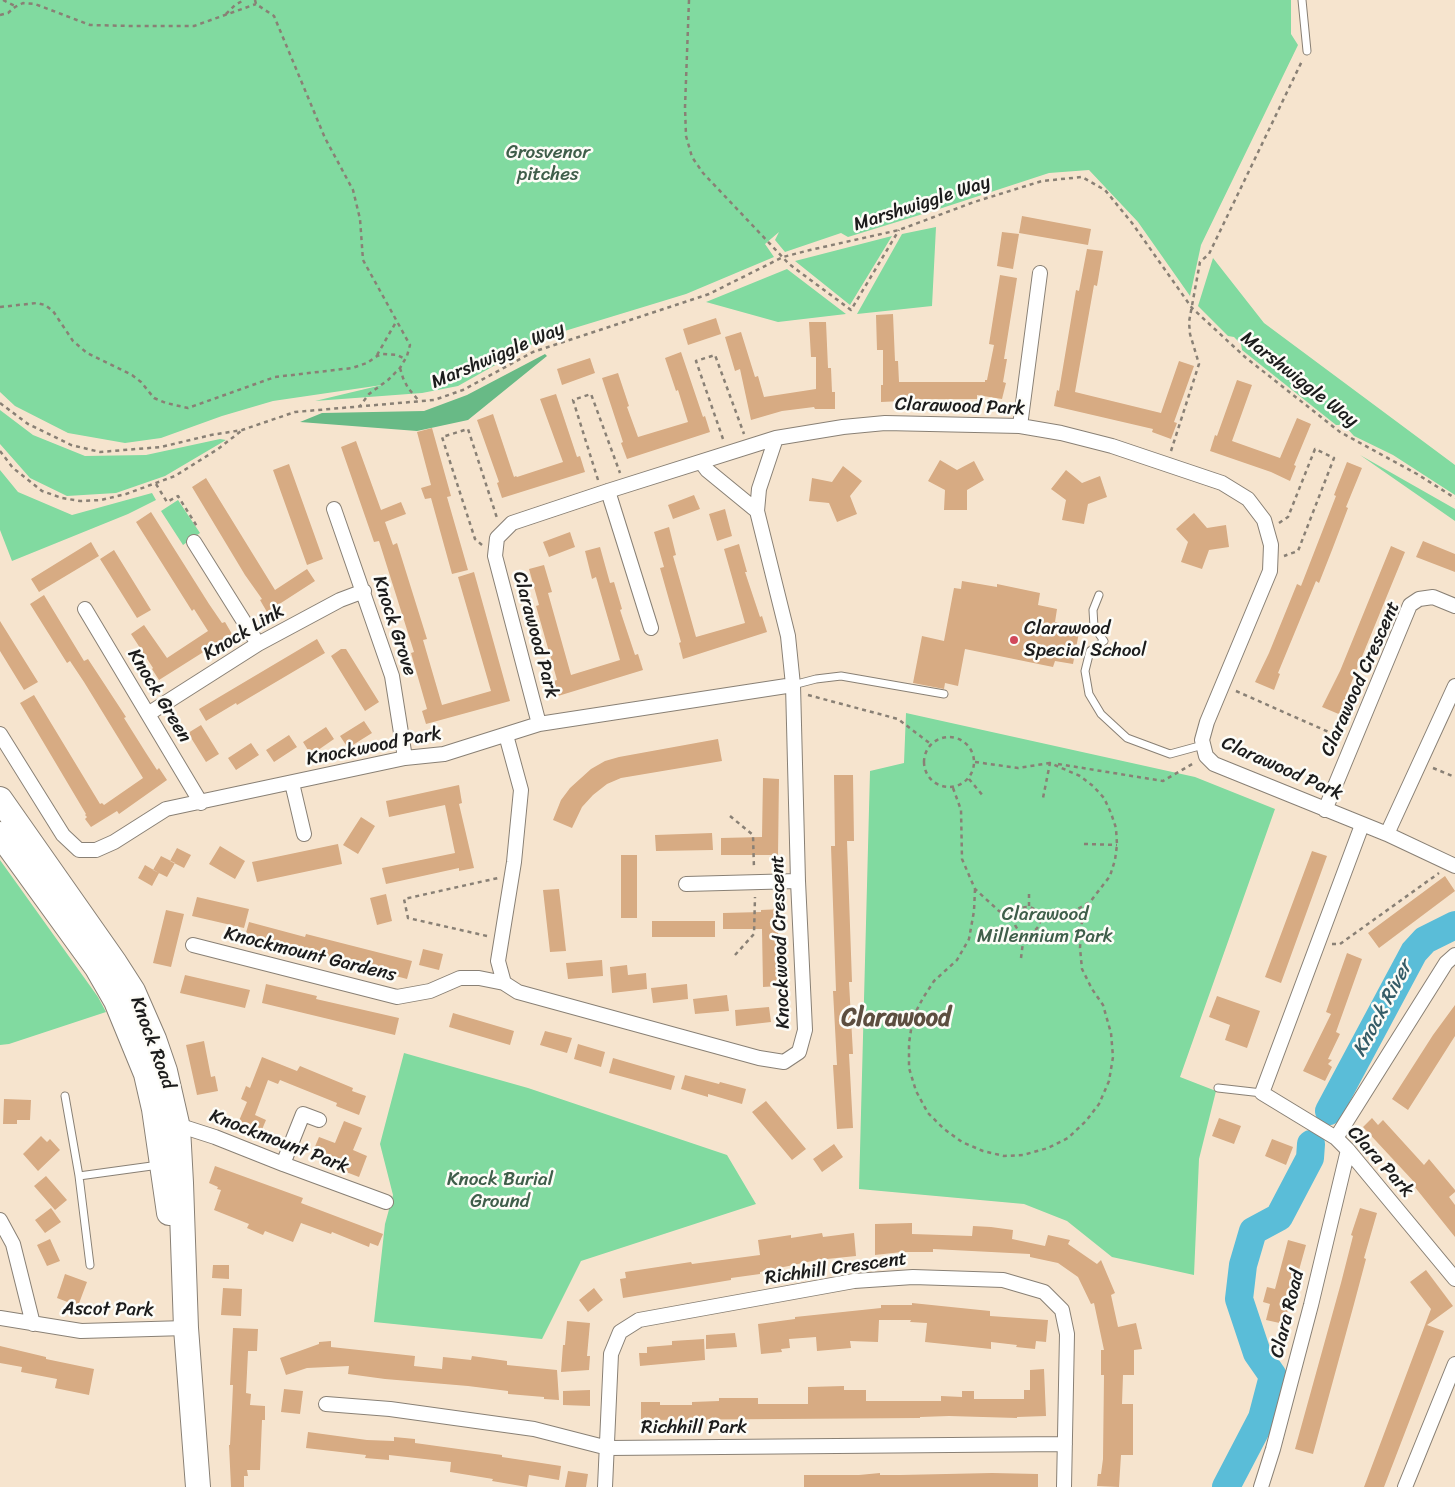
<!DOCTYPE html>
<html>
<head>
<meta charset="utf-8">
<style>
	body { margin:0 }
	canvas { display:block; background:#f6e4ce }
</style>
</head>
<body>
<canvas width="1455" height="1487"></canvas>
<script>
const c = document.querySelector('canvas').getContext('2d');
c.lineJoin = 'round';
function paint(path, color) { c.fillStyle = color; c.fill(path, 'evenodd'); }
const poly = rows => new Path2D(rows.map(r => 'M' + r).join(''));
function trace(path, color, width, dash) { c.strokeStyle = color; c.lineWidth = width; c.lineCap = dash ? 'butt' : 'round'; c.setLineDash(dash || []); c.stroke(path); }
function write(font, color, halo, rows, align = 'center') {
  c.font = font + ' Sriracha,sans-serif'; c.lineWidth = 5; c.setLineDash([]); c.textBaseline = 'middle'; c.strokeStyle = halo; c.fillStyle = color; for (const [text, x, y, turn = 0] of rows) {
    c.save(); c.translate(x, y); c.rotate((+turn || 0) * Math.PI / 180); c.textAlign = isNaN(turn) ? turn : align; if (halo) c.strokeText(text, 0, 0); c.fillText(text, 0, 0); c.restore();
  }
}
const green = poly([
	[0,0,1291,0,1291,34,1298,45,1201,245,1190,296,1138,222,1089,170,1049,173,939,209,848,237,841,233,785,252,775,240,779,232,765,244,774,257,686,294,545,337,458,386,422,393,315,401,382,385,273,401,222,416,161,438,125,443,68,433,15,406,0,392],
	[936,227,932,306,857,314,902,234],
	[892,236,850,305,795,261],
	[1213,258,1264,323,1455,465,1455,495,1393,455,1354,436,1344,425,1336,425,1242,350,1241,344,1234,337,1228,336,1198,306],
	[787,269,846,314,778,322,706,302],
	[0,410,33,435,85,456,146,455,220,439,226,440,165,476,116,493,67,496,30,478,0,444],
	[1360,455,1455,509,1455,521],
	[0,470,18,492,72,515,152,493,156,500,128,514,12,561,0,530],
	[178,500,200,533,183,545,161,511],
	[906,713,1195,777,1275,809,1180,1077,1216,1091,1199,1159,1194,1275,1112,1257,1067,1221,1024,1204,859,1189,870,771,904,763],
	[0,860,98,997,106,1012,9,1044,0,1045],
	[404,1053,528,1088,727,1155,756,1204,581,1261,542,1339,374,1322,385,1224,393,1195,380,1144]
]);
const forest = poly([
	[545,354,547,356,468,420,417,431,300,422,322,413,424,411,467,395]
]);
const river = poly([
	[1329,1111,1414,952,1425,940,1455,925],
	[1226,1487,1262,1418,1273,1376,1257,1353,1239,1299,1243,1265,1253,1231,1279,1217,1310,1158,1311,1144]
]);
const building = poly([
	[1022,216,1091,229,1088,245,1019,233],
	[1002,232,1019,234,1013,269,997,266],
	[1087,249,1103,251,1097,286,1094,285,1075,392,1161,413,1179,361,1194,366,1174,422,1177,423,1171,439,1152,432,1153,429,1054,406,1057,390,1059,391,1076,290,1079,291],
	[1000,275,1017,278,1004,359,1007,359,1003,382,1006,383,1002,399,977,395,977,399,902,399,902,401,881,402,881,385,883,385,883,350,877,350,876,315,893,314,895,361,898,361,899,382,985,382,985,380,987,380,994,345,989,344],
	[716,318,721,334,688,345,683,329],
	[809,322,826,322,828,368,831,368,832,392,835,392,835,409,815,409,814,407,782,411,751,420,740,369,735,371,725,337,741,332,755,377,758,376,764,397,816,389,816,357,811,357],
	[681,352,703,417,705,416,710,432,627,459,621,443,623,442,602,378,618,373,629,406,627,407,638,437,688,422,678,390,676,391,665,358],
	[590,358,595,373,562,385,557,369],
	[1237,380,1252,385,1232,441,1280,458,1297,418,1311,424,1294,465,1296,466,1290,481,1271,472,1210,451,1215,435,1217,436],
	[556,394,577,457,580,456,585,472,502,498,497,483,499,482,477,420,493,414,514,477,516,476,517,477,563,462,540,399],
	[432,428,451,496,447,497,468,570,452,574,431,498,425,499,421,488,431,485,417,432],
	[356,441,381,510,401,502,406,514,385,522,393,545,397,543,427,639,423,640,442,705,491,691,458,577,474,572,510,701,426,724,422,711,427,709,411,653,414,652,379,541,374,542,341,447],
	[940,460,957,470,974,461,984,480,967,490,967,510,944,510,945,490,928,481],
	[1347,462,1362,468,1346,507,1348,508,1332,550,1319,583,1316,581,1278,673,1280,674,1274,690,1255,682,1269,653,1297,584,1301,586,1336,496,1334,495],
	[289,464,323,559,307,565,273,470],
	[843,466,862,481,850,496,857,514,837,522,829,503,809,501,812,478,832,482],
	[1066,470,1082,483,1100,476,1107,497,1088,504,1084,524,1062,520,1066,500,1051,489],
	[206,478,275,590,307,569,315,581,267,612,260,600,262,599,245,575,192,487],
	[694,495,700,509,673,519,668,505],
	[725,509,732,536,717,541,709,514],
	[151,512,209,604,222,623,225,622,232,634,159,680,152,669,153,668,131,634,144,625,167,658,208,631,194,609,192,611,136,522],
	[1194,513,1207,528,1226,525,1229,547,1209,550,1202,569,1181,562,1188,542,1176,529],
	[669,527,676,555,673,556,696,637,745,623,724,549,739,544,747,572,745,572,760,617,762,616,767,632,683,659,679,643,681,642,660,568,664,567,654,532],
	[570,532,575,547,549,557,543,542],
	[1423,541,1455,554,1455,572,1416,557],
	[91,542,99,556,39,592,31,579],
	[1391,546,1405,552,1345,698,1347,699,1341,715,1322,707,1340,671],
	[600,547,610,583,614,582,622,609,620,610,635,655,638,654,643,670,558,696,554,681,557,680,536,606,539,605,529,569,544,565,552,592,548,593,571,675,620,660,596,577,592,579,585,551],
	[114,550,151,610,137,618,100,559],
	[962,581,997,587,997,584,1040,593,1038,605,1057,609,1055,622,1080,627,1073,664,1055,661,1053,667,965,649,958,686,945,683,944,689,913,683,922,636,944,641,954,588,961,589],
	[44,595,84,661,88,659,126,717,124,718,146,753,157,770,159,768,167,780,119,814,117,811,91,827,85,819,87,817,85,815,86,814,20,703,34,695,100,804,102,803,104,805,143,778,84,682,70,661,67,663,30,604],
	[0,621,38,682,24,690,0,651],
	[317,639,325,653,237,705,236,703,206,721,199,709],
	[341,649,346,649,379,702,365,711,331,656],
	[364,721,372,733,348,748,340,736],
	[201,725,219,754,206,762,188,733],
	[326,727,334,739,311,755,303,742],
	[289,735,297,747,274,762,266,750],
	[718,739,722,761,621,778,607,784,593,795,582,807,572,828,553,820,561,800,570,788,591,769,605,761,619,757],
	[251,743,259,755,236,770,228,758],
	[834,775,853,775,854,841,847,841,852,982,849,982,853,1054,849,1054,853,1128,837,1129,833,1065,837,1065,833,991,836,991,831,846,835,846],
	[763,778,779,779,778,855,721,855,721,838,762,837],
	[459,785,462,803,459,804,474,868,459,871,459,868,386,884,382,868,455,853,445,805,389,817,386,801],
	[361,817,375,826,358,854,343,845],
	[712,833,713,850,656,851,655,835],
	[338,844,342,864,257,882,252,862],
	[220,846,245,861,235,879,209,864],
	[177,848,191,855,184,868,170,861],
	[1312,851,1327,856,1281,983,1265,977],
	[621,855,637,855,637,918,621,918],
	[161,856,175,863,167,877,153,870],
	[145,865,159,873,152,886,138,878],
	[1445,876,1455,891,1379,948,1368,933],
	[559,889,566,951,550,952,543,890],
	[386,894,392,921,377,925,370,898],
	[197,897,249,909,244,928,192,916],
	[782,909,782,923,778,923,779,986,763,987,762,929,723,929,723,913,761,912,761,910],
	[166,910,184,914,171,967,153,963],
	[652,921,715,921,715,937,652,937],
	[249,922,305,937,306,934,412,961,407,979,294,949,293,953,244,940],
	[423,949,443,954,439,970,419,965],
	[1347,953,1362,959,1336,1032,1340,1034,1328,1059,1332,1060,1328,1064,1332,1067,1325,1081,1303,1071,1331,1014,1326,1012],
	[602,960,603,976,568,979,566,963],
	[627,965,628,975,646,973,647,989,612,993,610,967],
	[185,975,250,990,245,1008,180,993],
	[266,984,317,996,316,999,399,1018,395,1035,262,1003],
	[687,984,688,999,653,1003,651,988],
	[727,995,729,1011,695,1014,693,999],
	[1217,996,1260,1011,1247,1048,1225,1040,1230,1025,1209,1017],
	[1455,1005,1455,1036,1408,1110,1392,1099,1433,1035],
	[769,1007,771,1022,736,1026,735,1010],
	[453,1013,514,1031,510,1045,449,1027],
	[545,1031,572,1038,567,1053,540,1045],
	[204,1041,211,1077,215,1076,218,1091,197,1095,186,1045],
	[578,1044,605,1052,601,1067,574,1059],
	[262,1057,297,1071,300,1066,353,1088,352,1091,366,1096,359,1115,336,1106,337,1103,280,1080,278,1084,268,1080,255,1115,266,1120,258,1139,235,1130,247,1102,241,1099,246,1086,250,1088],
	[613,1058,675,1076,671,1090,609,1073],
	[685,1075,719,1084,720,1082,746,1089,742,1104,708,1094,708,1097,681,1089],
	[4,1099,31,1100,30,1120,17,1120,17,1124,3,1124],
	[766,1101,806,1149,792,1160,752,1112],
	[1219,1118,1241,1126,1234,1144,1212,1136],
	[1372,1118,1378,1125,1383,1120,1424,1165,1429,1159,1455,1190,1455,1192,1449,1197,1455,1205,1455,1237,1414,1186,1416,1184,1363,1127],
	[344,1121,362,1128,353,1150,367,1156,359,1177,346,1172,347,1171,311,1156,319,1137,335,1143],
	[41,1136,47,1142,50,1139,60,1150,38,1171,23,1154],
	[1272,1139,1293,1147,1286,1165,1265,1156],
	[834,1144,843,1157,822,1172,813,1159],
	[215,1166,303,1198,301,1203,383,1234,378,1246,370,1243,369,1247,332,1232,331,1234,301,1223,293,1242,265,1231,263,1235,247,1228,249,1224,214,1210,221,1190,217,1189,218,1187,209,1183],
	[46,1176,67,1200,55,1210,34,1186],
	[51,1208,61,1222,45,1233,35,1220],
	[1360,1208,1377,1213,1364,1258,1366,1259,1354,1304,1313,1454,1295,1449,1341,1283,1353,1236,1351,1235],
	[912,1223,912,1234,972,1236,973,1226,991,1227,1013,1230,1012,1239,1045,1246,1048,1235,1070,1240,1068,1244,1097,1264,1101,1260,1115,1293,1111,1295,1118,1327,1136,1323,1142,1349,1134,1350,1134,1375,1123,1375,1122,1404,1133,1404,1133,1455,1121,1455,1119,1487,1097,1486,1098,1474,1101,1474,1103,1459,1104,1375,1101,1375,1101,1350,1104,1350,1094,1303,1091,1304,1078,1277,1058,1263,1030,1257,1030,1254,933,1249,933,1252,902,1252,875,1255,875,1224],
	[822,1233,823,1237,854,1233,856,1256,817,1260,760,1272,760,1274,731,1278,731,1280,623,1298,620,1279,626,1278,625,1272,691,1262,692,1264,760,1255,758,1240,791,1235,791,1238],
	[50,1239,60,1261,47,1266,37,1245],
	[1288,1240,1306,1245,1284,1324,1266,1320,1270,1304,1263,1302,1267,1287,1275,1289],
	[213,1265,229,1265,229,1279,212,1278],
	[1426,1270,1453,1306,1427,1325,1444,1331,1384,1487,1364,1487,1431,1309,1410,1282],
	[65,1274,87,1282,78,1306,57,1298],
	[223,1288,242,1289,241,1316,221,1315],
	[594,1288,603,1300,588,1312,579,1300],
	[912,1303,990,1311,990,1316,1048,1320,1046,1342,1036,1341,1035,1349,1016,1347,1017,1345,991,1342,991,1349,925,1342,927,1323,910,1322,911,1320,879,1320,878,1342,850,1341,851,1348,817,1351,816,1337,789,1339,790,1348,781,1349,782,1352,761,1354,758,1324,795,1319,795,1317,881,1308,881,1305,912,1305],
	[567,1321,590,1323,587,1356,590,1356,589,1370,561,1372,563,1345,565,1345],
	[233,1328,258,1329,257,1351,248,1351,246,1393,251,1394,250,1405,265,1406,265,1420,262,1420,260,1470,247,1470,248,1476,244,1476,244,1487,231,1487,229,1445,230,1445,232,1408,233,1385,230,1385],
	[735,1333,737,1347,706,1349,706,1335],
	[704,1339,705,1360,640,1366,639,1353,647,1353,647,1347,672,1345,672,1341],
	[331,1341,331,1347,415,1356,414,1366,442,1369,443,1357,471,1360,472,1356,507,1361,507,1365,557,1370,559,1400,544,1399,544,1397,508,1394,508,1391,468,1386,385,1379,348,1374,349,1366,307,1368,286,1375,280,1358,319,1344,319,1342],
	[0,1346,46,1357,46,1359,94,1369,89,1395,55,1388,57,1379,21,1372,22,1367,0,1363],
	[1044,1369,1046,1416,1017,1417,1017,1418,949,1416,920,1417,920,1418,641,1420,641,1402,660,1402,660,1405,692,1405,692,1402,719,1401,719,1398,758,1398,758,1404,808,1404,808,1387,844,1386,844,1390,866,1390,866,1401,941,1401,941,1396,962,1397,962,1391,974,1391,974,1399,1024,1399,1024,1390,1030,1390,1030,1370],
	[284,1389,303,1391,300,1414,281,1412],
	[590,1390,590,1406,563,1405,563,1391],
	[308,1432,367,1440,394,1441,394,1437,415,1439,415,1443,502,1455,502,1457,561,1466,559,1480,529,1475,527,1487,492,1481,493,1479,450,1472,451,1462,389,1455,389,1460,365,1458,366,1455,306,1448],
	[568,1471,588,1474,586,1487,565,1487],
	[880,1473,880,1475,900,1475,992,1473,1038,1474,1038,1487,804,1487,804,1475,859,1475]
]);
const path = poly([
	[3,0,15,6],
	[255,0,256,4,274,16,325,138,353,190,360,219,363,260,410,345,407,356,400,368,388,380,369,394,360,406],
	[689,0,685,107,686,136,692,157,703,173,789,264,851,310,899,230],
	[226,14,235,5,244,0],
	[0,15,8,13,15,7,23,3,35,4,90,25,130,26,194,26,256,4],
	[0,307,37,303,45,305,53,311,73,341,87,353,132,375,141,382,154,398,166,403,188,408,275,377,352,368,367,363,377,356,383,354,397,355,405,359],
	[377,355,396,322],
	[400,368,403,378,408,388,419,401],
	[0,403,28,424,51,435,71,445,100,452,161,447,211,435,242,430,295,412,434,400,463,390,533,352,709,294,783,257,810,250,899,230,974,202,1042,181,1082,177,1105,190,1132,223,1192,308,1245,357,1340,432,1417,474,1455,498],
	[723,439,696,361,715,355,744,434],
	[0,451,13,468,42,491,62,498,80,501,101,500,126,494,175,476,218,449,241,431],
	[1171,451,1199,364,1190,334,1189,322,1200,262,1209,254,1302,61],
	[598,480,573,400,591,394,620,473],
	[156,484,167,502,178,496,198,528],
	[1279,523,1288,517,1315,449,1334,458,1298,551,1284,556],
	[482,545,475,539,442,437,468,429,497,518],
	[1236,691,1340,737],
	[808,695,898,719,932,745],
	'924 762a25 25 0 1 1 50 0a25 25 0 1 1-50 0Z',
	[975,762,1018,768,1050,763],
	[1058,764,1163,781,1194,763],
	[1433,768,1455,777],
	[969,779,984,797],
	[953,788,961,810,962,859,975,889,999,911,1013,915],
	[730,816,753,835,754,869],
	[1084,844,1117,845],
	[975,889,974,911,969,939,957,960,934,981,923,998,913,1017,909,1043,909,1068,916,1091,928,1113,944,1129,962,1142,983,1151,1004,1156,1023,1155,1048,1148,1068,1138,1086,1121,1099,1104,1109,1081,1113,1057,1111,1033,1103,1005,1092,989,1082,969,1080,948,1082,920,1090,902],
	[1029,906,1029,891],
	'1014 920a13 13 0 1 1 26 0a13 13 0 1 1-26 0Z',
	[1041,920,1062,918,1090,902,1110,876,1115,860,1117,845,1116,828,1111,813,1104,798,1093,786,1080,776,1050,763,1043,798],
	[487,936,408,918,404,899,498,878],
	[1332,944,1340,944,1439,873],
	[735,955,754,934,755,897],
	[1021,958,1024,934]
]);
const service = poly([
	[1302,0,1307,51],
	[1099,595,1093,610,1094,627,1104,641,1090,651,1085,671,1089,694,1101,714,1127,738,1170,754,1203,745],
	[793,685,816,679,841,676,944,694],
	[1218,1088,1262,1093],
	[65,1096,79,1176,90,1265],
	[79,1176,159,1165]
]);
const minor = poly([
	[1020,426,1040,273],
	[701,462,707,470,757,511],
	[608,491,651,628],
	[334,509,392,676,405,758],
	[194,542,258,644],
	[85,609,201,803],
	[148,714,258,644,340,600,364,591],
	[539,724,495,556,497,538,512,523,608,491,776,438,843,427,885,423,1020,426,1061,433,1112,446,1222,483,1248,499,1264,520,1271,545,1270,571,1207,722,1202,740,1206,756,1214,764,1387,834,1455,866],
	[0,734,63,835,79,850,96,850,114,842,166,809,405,758,444,754,539,724,793,685],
	[506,735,521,790,514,862,498,961,504,983,518,992,759,1058,784,1062,799,1052,805,1030,798,881,793,685,788,636,757,511,759,489,776,438],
	[292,783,304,834],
	[1325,810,1410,605,1419,599,1433,597,1455,606],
	[1362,825,1262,1093,1336,1138,1348,1150,1455,1279],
	[1387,834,1455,686],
	[686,884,798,881],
	[193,945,397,997,430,991,460,978,479,978,504,983],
	[173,1128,187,1128,215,1137,283,1164,386,1202],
	[1336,1138,1446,963,1455,955],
	[283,1164,303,1114,319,1120],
	[0,1220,13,1244,33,1324],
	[0,1318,81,1331,186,1328],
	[326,1404,390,1409,534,1429,608,1448,1065,1444],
	[605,1487,611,1354,620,1332,639,1320,854,1281,913,1277,1003,1280,1044,1292,1062,1310,1067,1334,1064,1487],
	[1261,1487,1273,1449,1311,1305,1348,1150],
	[1405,1487,1455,1364]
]);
const trunk = poly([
	[0,799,115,963,133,991,154,1039,165,1071,178,1128,181,1183,186,1328,198,1487],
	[0,834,97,968,116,1001,146,1074,154,1109,169,1213]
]);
const markers = [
	[1014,640,5,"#d1495b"]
];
const parkNames = [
	["Grosvenor",548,153],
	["pitches",548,175],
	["Clarawood",1045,915],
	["Millennium Park",1045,937],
	["Knock Burial",500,1180],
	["Ground",500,1202]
];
const streetNames = [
	["Marshwiggle Way",922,204,-18],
	["Marshwiggle Way",498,356,-23],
	["Marshwiggle Way",1299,380,38],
	["Clarawood Park",960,407,2],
	["Knock Grove",394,626,72],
	["Knock Link",244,633,-31],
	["Clarawood Park",535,635,75],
	["Clarawood Crescent",1361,679,-66],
	["Knock Green",159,696,59],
	["Knockwood Park",374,747,-11],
	["Clarawood Park",1282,769,24],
	["Knockwood Crescent",781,942,-92],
	["Knockmount Gardens",310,955,14],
	["Knock Road",152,1043,70],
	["Knockmount Park",279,1142,21],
	["Clara Park",1380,1162,48],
	["Richhill Crescent",836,1269,-8],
	["Ascot Park",108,1310,1],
	["Clara Road",1288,1314,-76],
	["Richhill Park",694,1428]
];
const poiNames = [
	["Clarawood",1024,629],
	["Special School",1024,651]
];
const waterNames = [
	["Knock River",1383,1009,-62]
];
const districtNames = [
	["Clarawood",896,1019]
];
paint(green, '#81daa0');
paint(forest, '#68ba86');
trace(river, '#5abdd8', 28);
paint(building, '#d7ab83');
trace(service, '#898075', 9);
trace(minor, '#898075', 16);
trace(trunk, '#898075', 26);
trace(path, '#898075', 2.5, [4, 4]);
trace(service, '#fff', 7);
trace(minor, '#fff', 14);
trace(trunk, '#fff', 24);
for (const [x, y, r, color] of markers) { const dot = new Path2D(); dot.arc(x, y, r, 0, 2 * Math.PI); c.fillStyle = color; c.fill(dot); trace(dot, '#fdfcf7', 2); }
write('19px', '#3f5e4a', '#fdfcf7', parkNames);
write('19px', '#1c1c1c', '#fdfcf7', streetNames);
write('19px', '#1c1c1c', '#fdfcf7', poiNames, 'left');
write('italic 20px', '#355c67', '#fdfcf7', waterNames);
write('bold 24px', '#5d4e40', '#fdfcf7', districtNames);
</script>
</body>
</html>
